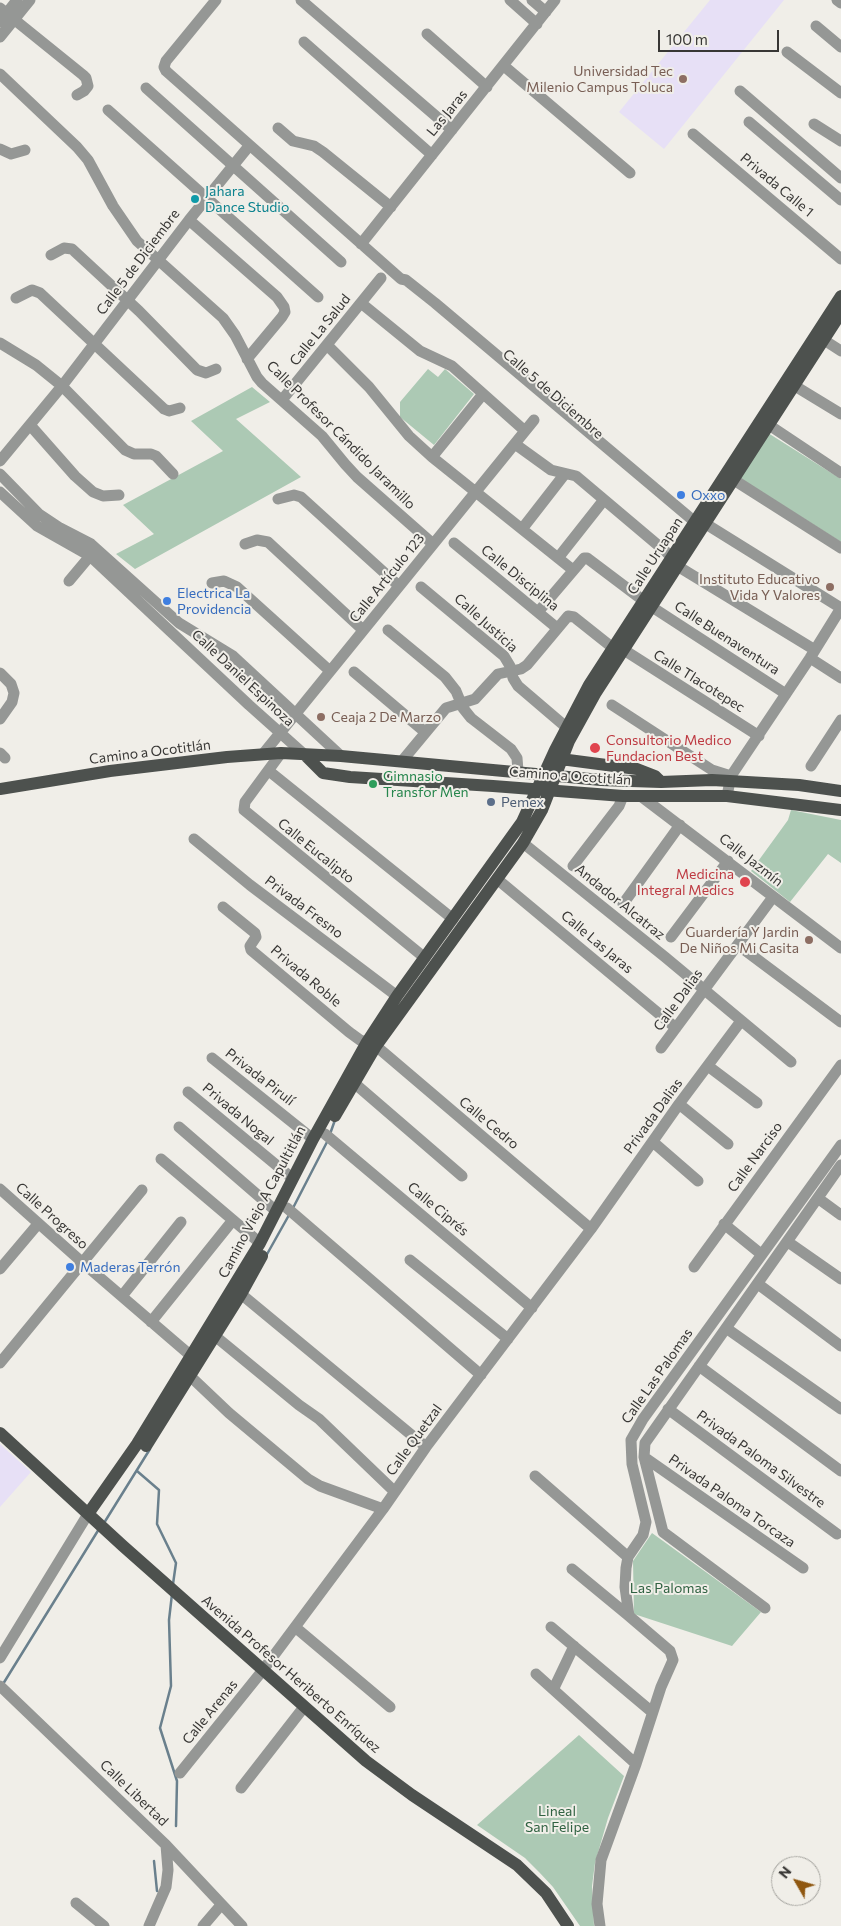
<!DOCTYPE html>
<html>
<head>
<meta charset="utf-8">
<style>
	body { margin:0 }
	#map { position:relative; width:841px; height:1926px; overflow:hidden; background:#f0eee8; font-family:Commissioner,sans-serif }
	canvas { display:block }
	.north { position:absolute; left:771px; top:1856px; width:50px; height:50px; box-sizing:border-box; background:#f0eee8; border:1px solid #a6a5a0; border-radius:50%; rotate:308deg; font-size:14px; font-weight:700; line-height:20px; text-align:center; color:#383735 }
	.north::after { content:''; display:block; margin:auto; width:18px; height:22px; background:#8f5710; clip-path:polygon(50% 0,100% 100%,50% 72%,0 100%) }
	.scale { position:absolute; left:658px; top:30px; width:121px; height:22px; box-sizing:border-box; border:2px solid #383735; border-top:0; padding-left:6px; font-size:15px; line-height:18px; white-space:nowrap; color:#383735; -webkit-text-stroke:4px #f0eee8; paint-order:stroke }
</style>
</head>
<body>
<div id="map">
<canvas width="841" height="1926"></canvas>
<div class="north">N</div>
<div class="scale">100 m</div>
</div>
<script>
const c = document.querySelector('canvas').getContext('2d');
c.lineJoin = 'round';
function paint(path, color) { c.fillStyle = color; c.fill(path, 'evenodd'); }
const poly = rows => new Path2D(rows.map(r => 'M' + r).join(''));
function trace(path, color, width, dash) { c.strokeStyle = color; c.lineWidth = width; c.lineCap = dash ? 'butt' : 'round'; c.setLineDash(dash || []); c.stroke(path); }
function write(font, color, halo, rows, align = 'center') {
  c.font = font + ' Commissioner,sans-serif'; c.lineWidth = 4; c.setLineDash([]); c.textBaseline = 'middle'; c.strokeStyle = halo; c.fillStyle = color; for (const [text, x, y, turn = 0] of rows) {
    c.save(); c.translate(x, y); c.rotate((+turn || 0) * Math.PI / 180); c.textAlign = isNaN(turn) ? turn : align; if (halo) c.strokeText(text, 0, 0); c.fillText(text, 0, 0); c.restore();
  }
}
const education = poly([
	[710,0,784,0,664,149,619,112],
	[0,1444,31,1472,0,1507]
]);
const green = poly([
	[428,369,438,377,445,369,474,394,434,445,400,417,400,402],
	[252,387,270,402,236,419,301,477,135,569,116,554,154,534,123,505,223,451,191,421],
	[768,433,841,479,841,542,740,478],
	[791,810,841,820,841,863,828,854,790,902,751,871,788,820],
	[652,1533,761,1612,732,1646,634,1614,633,1561],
	[579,1735,624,1776,608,1818,595,1863,592,1886,594,1926,580,1926,553,1887,539,1872,525,1858,477,1825]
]);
const stream = poly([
	[330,1134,335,1120],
	[293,1208,327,1142],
	[266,1256,289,1215],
	[137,1471,159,1490,157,1524,176,1563,173,1584],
	[104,1523,150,1449],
	[172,1594,169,1620,171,1686,160,1728,177,1781,176,1826],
	[3,1684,99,1529],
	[154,1861,157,1891]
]);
const minor = poly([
	[216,0,166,61,164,67,166,71,401,279,406,280,435,303,695,522],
	[301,0,452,130],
	[510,0,537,24],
	[532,0,546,12],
	[837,0,841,3],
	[0,8,83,75,86,78,88,86,84,91,77,95],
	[0,22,17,0],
	[816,26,841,47],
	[427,34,487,87],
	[0,37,30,0],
	[304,42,432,155],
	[787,52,841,93],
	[504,66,630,173],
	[0,74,77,147,88,160,113,206,137,241,223,318,235,335,257,377,262,383,322,436,345,464,357,477,433,544],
	[146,88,341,262],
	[740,91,841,178],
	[108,110,318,297],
	[749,122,841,200],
	[814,124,841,141],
	[278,128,293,141,314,146,323,152,391,207],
	[693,134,841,259],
	[0,149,11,154,25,150],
	[189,220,277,297,284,307,285,312,282,317,247,359],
	[361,244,555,0],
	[51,255,64,248,72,249,139,311,197,370,206,373,216,369],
	[16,298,32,290,40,293,164,409,169,411,180,408],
	[361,303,420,351,452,366,525,431],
	[824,340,841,351],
	[0,343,36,365,62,386,125,450,134,454,151,454,156,456,173,474],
	[327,345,369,387,409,436,432,457,573,570],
	[795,386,841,414],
	[282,400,381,278],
	[30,425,75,476,93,492,103,496,119,495],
	[769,425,841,473],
	[515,444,551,470,576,476,672,557],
	[432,457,483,394],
	[0,461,62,386,189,220,249,146],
	[0,474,39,514,60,528,91,544,179,623,233,656,341,756],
	[734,480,841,548],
	[0,492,37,526,90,556,249,705,305,755],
	[278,499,294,495,301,497,399,586],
	[706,524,841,608],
	[522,529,564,475],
	[454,543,557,628],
	[245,544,257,540,268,542,363,630],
	[558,558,603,501],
	[679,567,815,650],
	[69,581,95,550],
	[212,583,224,581,237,587,330,671],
	[421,587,504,656,510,666,513,678,518,686,566,727],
	[652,607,786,694],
	[538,612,584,558,587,558,644,601],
	[388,630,445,677,456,691,463,708,471,718,511,749,517,758,518,771],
	[624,650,759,736],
	[810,658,841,678],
	[354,672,425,732],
	[0,673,11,684,14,693,12,702,0,719],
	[612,705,712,770,731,776],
	[0,753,5,758],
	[281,753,245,802,244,810,425,958],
	[263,754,534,420],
	[402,761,446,708,475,699,498,674,521,669,527,665,568,616,574,617,613,648],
	[811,766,841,720],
	[269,771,453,919],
	[727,796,731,776,810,658,841,608],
	[642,797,841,948],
	[194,839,250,885,397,996],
	[523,843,665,957,791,1062],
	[573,866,619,806,623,796],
	[497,879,676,1028],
	[623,904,680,825],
	[223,907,255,933,256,937,250,946,251,950,349,1032,360,1040,376,1046,591,1229],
	[671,937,728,861],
	[738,945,841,1022],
	[661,1048,773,897],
	[212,1058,313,1139],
	[708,1066,757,1103],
	[353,1082,462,1176],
	[188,1092,292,1178],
	[679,1104,728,1144],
	[179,1127,276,1211],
	[325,1134,532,1308],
	[653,1142,698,1181],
	[161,1159,260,1243],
	[0,1189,83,1263,197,1361],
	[819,1199,841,1215],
	[287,1208,481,1375],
	[724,1224,761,1254],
	[788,1242,841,1279],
	[410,1260,508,1339],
	[694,1267,841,1065],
	[0,1269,38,1224],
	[758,1284,841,1346],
	[241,1294,426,1447],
	[122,1296,181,1222],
	[151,1322,233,1220],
	[726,1328,841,1409],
	[215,1336,299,1405,319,1419,395,1492],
	[0,1363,142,1190],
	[699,1366,841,1471],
	[190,1376,229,1413,308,1479,320,1486,383,1509],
	[668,1409,837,1534],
	[644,1457,803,1568],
	[535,1476,628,1557],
	[572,1569,629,1616],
	[765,1608,663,1532,644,1457,645,1443,841,1165],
	[295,1627,390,1707],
	[551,1627,652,1712],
	[0,1658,88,1514],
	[536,1674,636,1764],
	[0,1686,166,1845,242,1926],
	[554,1688,574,1646],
	[180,1773,263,1670,383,1509,426,1447,591,1229,679,1104,741,1021],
	[241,1788,304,1707],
	[76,1903,104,1926],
	[149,1926,166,1887,168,1870,166,1845],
	[203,1926,221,1905],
	[600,1926,597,1904,601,1860,636,1764,661,1687,673,1660,670,1651,629,1616,625,1587,626,1568,628,1557,643,1535,646,1522,632,1464,631,1440,643,1419,841,1145]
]);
const major = poly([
	[305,755,323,773,350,777,493,786,623,796,727,796,841,810],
	[553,758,637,769,655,776,661,782],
	[0,789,110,771,227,757,281,753,341,756,601,780,661,782,712,780,799,785,841,791],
	[335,1116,376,1046,523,843,542,810,569,741,595,694,841,313],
	[0,1433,123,1546,366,1761,412,1795,517,1865,546,1893,568,1926],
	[146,1446,241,1294,262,1256],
	[88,1514,137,1444,260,1243,313,1139,367,1042,397,996,522,822,555,750,589,685,841,296]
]);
const markers = [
	[683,79,5,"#8d6e63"],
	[195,199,5,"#0f9aa8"],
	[681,495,5,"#3f7fe0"],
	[830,587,5,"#8d6e63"],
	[167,601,5,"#3f7fe0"],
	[321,717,5,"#8d6e63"],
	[595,748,6,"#e0444e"],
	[373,784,5,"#2e9e5b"],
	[491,802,5,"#5c6f8a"],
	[745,882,6,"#e0444e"],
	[809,940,5,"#8d6e63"],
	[70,1267,5,"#3f7fe0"]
];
const educationNames = [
	["Universidad Tec",673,71],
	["Milenio Campus Toluca",673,87],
	["Instituto Educativo",820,579],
	["Vida Y Valores",820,595],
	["Ceaja 2 De Marzo",331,717,"left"],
	["Guardería Y Jardin",799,932],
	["De Niños Mi Casita",799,948]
];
const streetNames = [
	["Las Jaras",447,113,-51],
	["Privada Calle 1",777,185,40],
	["Calle 5 de Diciembre",138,262,-53],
	["Calle La Salud",320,330,-51],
	["Calle 5 de Diciembre",553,394,41],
	["Calle Profesor Cándido Jaramillo",341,435,45],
	["Calle Uruapan",655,556,-57],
	["Calle Artículo 123",387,578,-51],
	["Calle Disciplina",520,578,39],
	["Calle Justicia",486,623,42],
	["Calle Buenaventura",727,638,33],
	["Calle Daniel Espinoza",243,678,43],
	["Calle Tlacotepec",699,681,32],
	["Camino a Ocotitlán",150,752,-7],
	["Camino a Ocotitlán",570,776,4],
	["Calle Eucalipto",316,851,39],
	["Calle Jazmín",751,860,38],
	["Andador Alcatraz",620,902,39],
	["Privada Fresno",304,907,37],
	["Calle Las Jaras",597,942,40],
	["Privada Roble",306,976,40],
	["Calle Dalias",678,1000,-54],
	["Privada Pirulí",260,1077,38],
	["Privada Nogal",238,1114,40],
	["Privada Dalias",653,1116,-54],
	["Calle Cedro",489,1123,40],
	["Calle Narciso",755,1157,-54],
	["Camino Viejo A Capultitlán",262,1202,-62],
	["Calle Ciprés",438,1209,40],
	["Calle Progreso",52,1216,42],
	["Calle Las Palomas",657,1376,-55],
	["Calle Quetzal",414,1440,-54],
	["Privada Paloma Silvestre",761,1459,36],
	["Privada Paloma Torcaza",732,1501,35],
	["Avenida Profesor Heriberto Enríquez",291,1674,41],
	["Calle Arenas",210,1712,-51],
	["Calle Libertad",134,1793,44]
];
const cultureNames = [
	["Jahara",205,191],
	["Dance Studio",205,207]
];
const shopNames = [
	["Oxxo",691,495],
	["Electrica La",177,593],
	["Providencia",177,609],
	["Maderas Terrón",80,1267]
];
const healthNames = [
	["Consultorio Medico",606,740],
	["Fundacion Best",606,756],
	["Medicina",734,874,"right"],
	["Integral Medics",734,890,"right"]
];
const leisureNames = [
	["Gimnasio",383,776],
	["Transfor Men",383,792]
];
const serviceNames = [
	["Pemex",501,802]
];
const parkNames = [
	["Las Palomas",669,1588],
	["Lineal",557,1811],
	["San Felipe",557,1827]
];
paint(education, '#e7e0f6');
paint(green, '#acc9b4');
trace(stream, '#6a808d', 2.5);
trace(minor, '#959795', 11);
trace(major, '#4d514e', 12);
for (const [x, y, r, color] of markers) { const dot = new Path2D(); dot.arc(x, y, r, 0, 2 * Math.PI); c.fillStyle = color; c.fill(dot); trace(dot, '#f0eee8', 2); }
write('14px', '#785e54', '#f0eee8', educationNames, 'right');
write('14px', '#383735', '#f0eee8', streetNames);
write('14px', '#0d838f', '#f0eee8', cultureNames, 'left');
write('14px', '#366cbe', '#f0eee8', shopNames, 'left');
write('14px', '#be3a42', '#f0eee8', healthNames, 'left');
write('14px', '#27864d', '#f0eee8', leisureNames, 'left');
write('14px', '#4e5e75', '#f0eee8', serviceNames, 'left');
write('14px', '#306242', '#f0eee8', parkNames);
</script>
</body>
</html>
